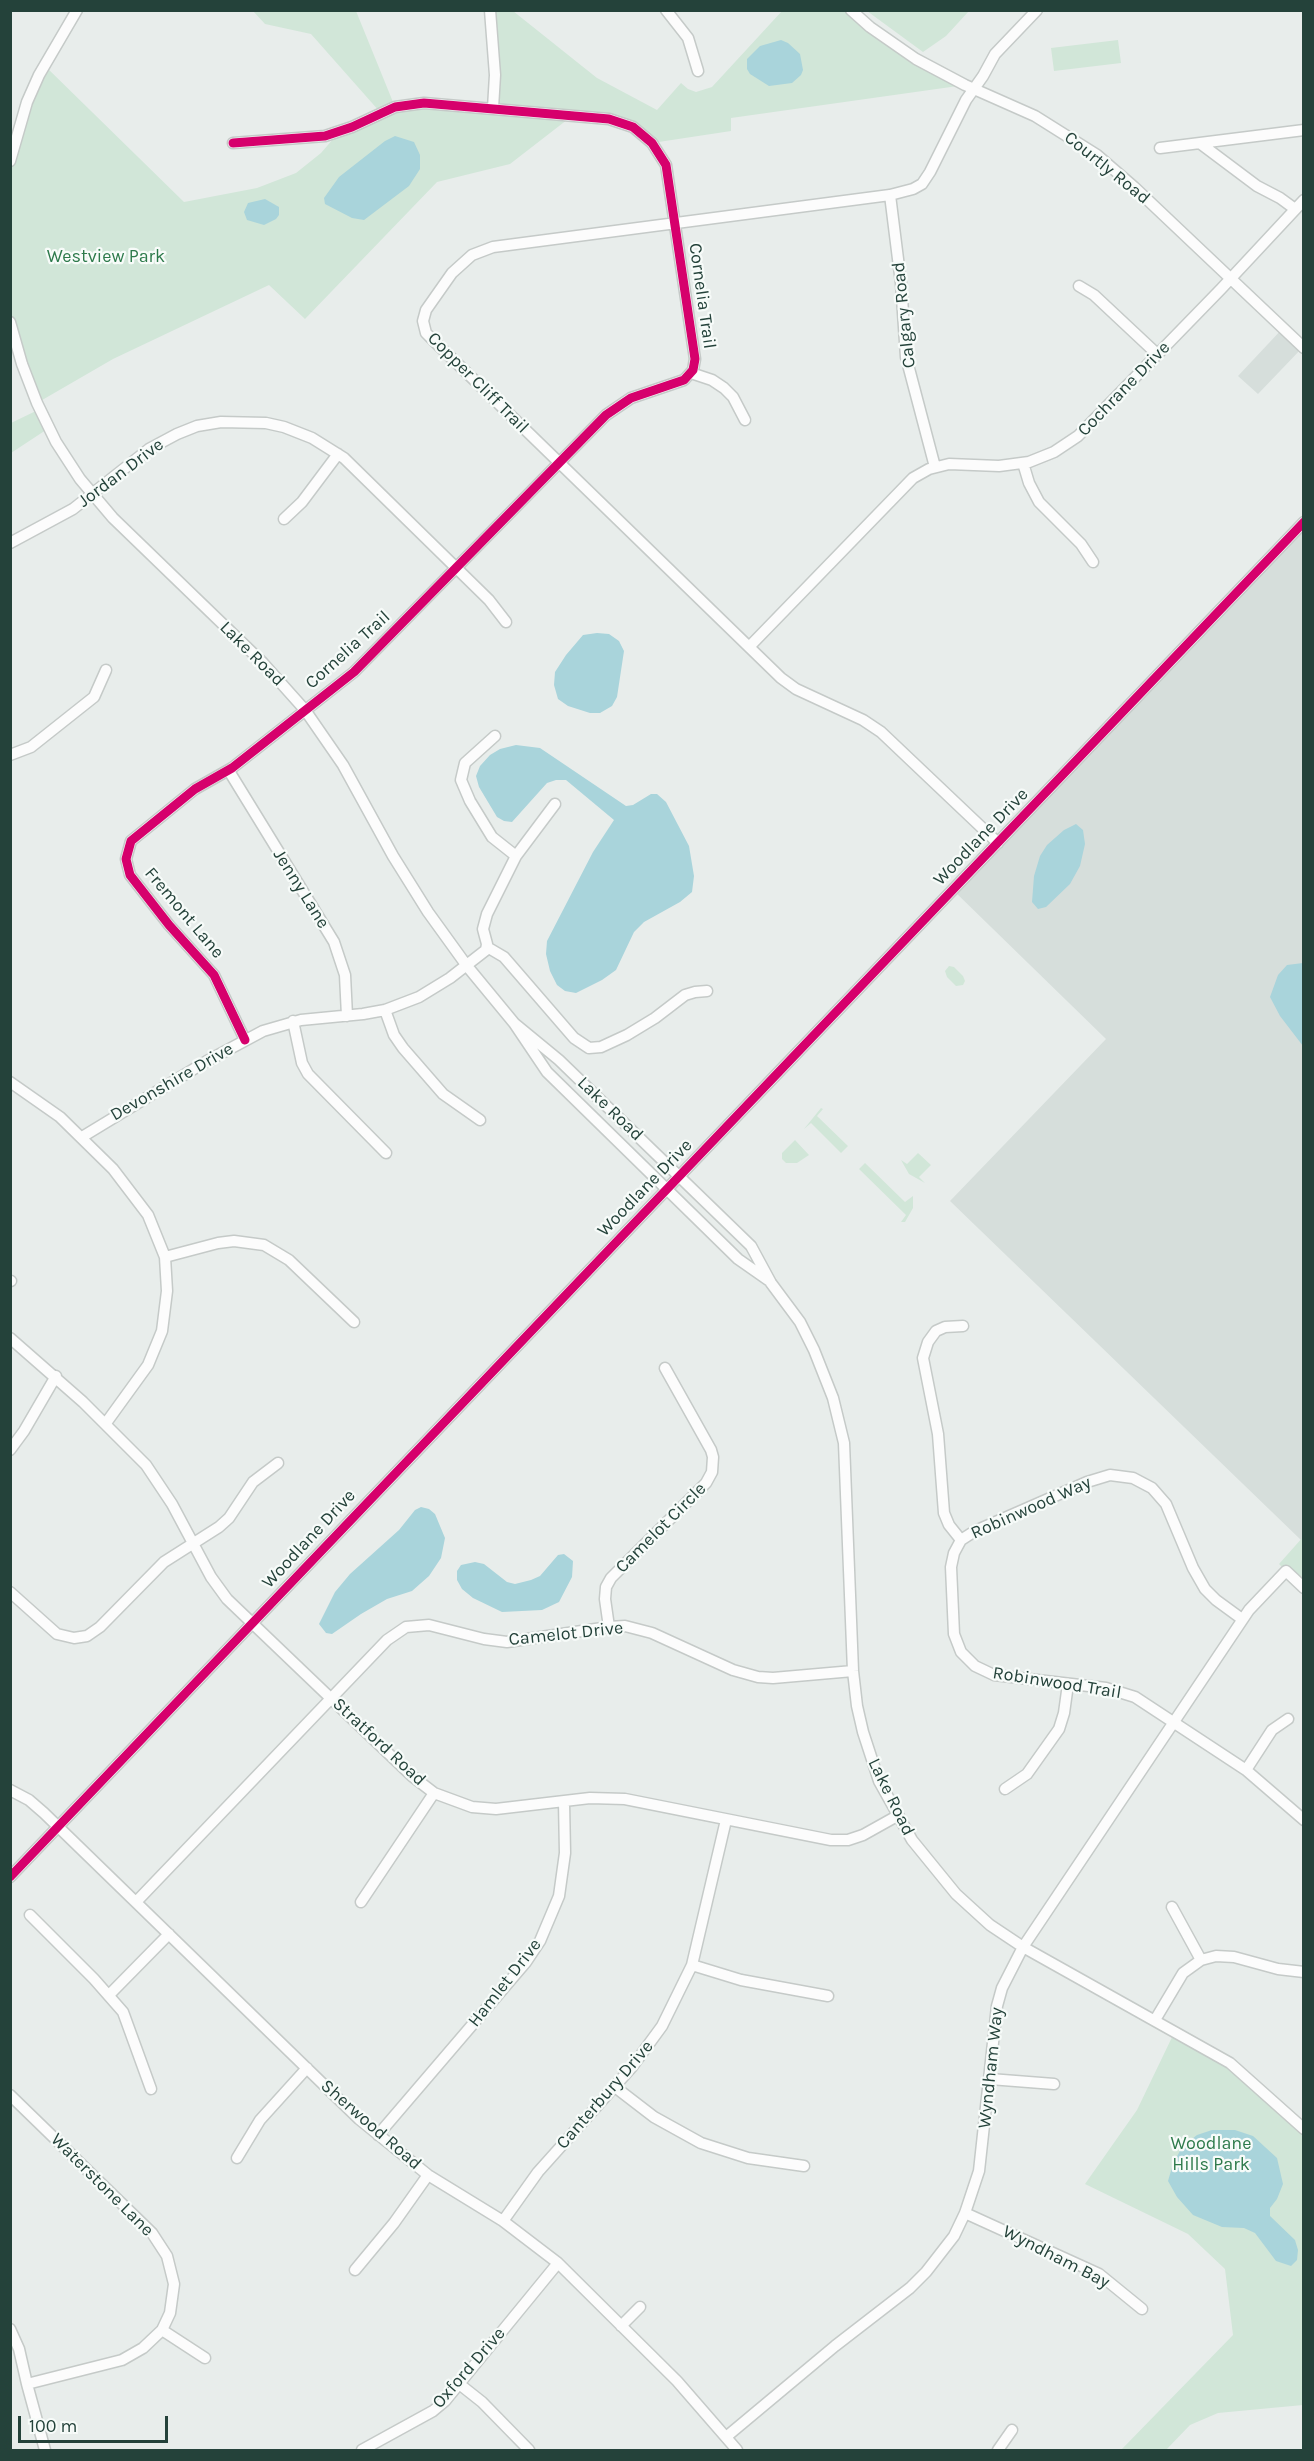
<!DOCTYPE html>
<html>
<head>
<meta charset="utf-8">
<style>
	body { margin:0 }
	#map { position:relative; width:1314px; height:2461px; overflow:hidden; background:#e8edeb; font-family:Karla,sans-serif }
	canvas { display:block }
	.frame { position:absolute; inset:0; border:12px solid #24423a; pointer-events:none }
	.scale { position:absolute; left:18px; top:2416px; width:150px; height:27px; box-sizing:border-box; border:3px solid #24423a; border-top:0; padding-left:8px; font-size:18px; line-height:21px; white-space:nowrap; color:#24423a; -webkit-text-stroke:4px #f7fbf9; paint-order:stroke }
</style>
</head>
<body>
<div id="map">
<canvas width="1314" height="2461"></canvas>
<div class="frame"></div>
<div class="scale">100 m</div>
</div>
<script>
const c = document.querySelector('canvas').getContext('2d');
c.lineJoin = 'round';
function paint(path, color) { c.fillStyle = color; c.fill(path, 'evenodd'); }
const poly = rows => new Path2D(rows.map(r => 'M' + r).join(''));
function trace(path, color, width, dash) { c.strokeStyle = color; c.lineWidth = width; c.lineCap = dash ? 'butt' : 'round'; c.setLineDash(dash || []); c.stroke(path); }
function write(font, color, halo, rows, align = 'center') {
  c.font = font + ' Karla,sans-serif'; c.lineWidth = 4.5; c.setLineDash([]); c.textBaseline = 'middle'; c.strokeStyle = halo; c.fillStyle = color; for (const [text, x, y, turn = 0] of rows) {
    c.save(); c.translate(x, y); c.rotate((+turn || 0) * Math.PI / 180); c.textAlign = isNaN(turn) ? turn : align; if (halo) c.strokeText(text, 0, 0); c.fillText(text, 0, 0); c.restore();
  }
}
const built = poly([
	[1283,328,1303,347,1258,394,1238,376],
	[1303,522,1304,1537,1301,1540,950,1201,1106,1039,953,890]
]);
const green = poly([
	[490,10,513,11,597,78,657,110,681,83,688,89,696,92,712,87,782,11,851,11,965,85,731,118,731,131,652,143,633,127,572,116,510,164,437,182,305,319,269,285,113,359,37,403,11,322,10,161,44,65,184,202,257,188,296,173,321,153,340,131,380,112,311,34,265,24,253,11,356,11,395,107,493,108],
	[867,11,867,10,969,11,946,36,923,52],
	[1118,40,1121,63,1054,71,1051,48],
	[40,409,49,428,11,453,11,423],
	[949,966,954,967,963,976,965,981,963,985,956,986,947,977,945,971],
	[821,1108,823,1109,817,1116,848,1146,841,1153,811,1123,804,1129],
	[795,1140,809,1155,797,1163,786,1163,782,1159,782,1153],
	[918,1153,931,1165,919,1177,925,1183,909,1174,901,1160,907,1164],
	[865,1163,905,1202,913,1196,913,1208,905,1222,901,1222,906,1215,859,1169],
	[1303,1537,1303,1588,1279,1564],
	[1175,2031,1206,2049,1303,2129,1303,2405,1218,2413,1190,2425,1166,2450,1121,2450,1233,2335,1225,2269,1188,2234,1085,2184,1137,2110]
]);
const water = poly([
	[781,40,788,43,800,54,803,70,801,75,792,83,769,86,750,74,747,69,747,59,760,46],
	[395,136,414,142,420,155,420,169,409,186,364,220,352,218,325,204,324,198,339,177,385,141],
	[265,199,279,207,279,215,276,219,264,225,247,220,244,212,248,203],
	[597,633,609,634,619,641,624,651,617,697,612,706,600,713,590,713,568,706,558,699,554,685,555,672,566,655,583,635],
	[516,745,540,748,626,806,633,805,651,794,657,794,666,802,689,846,694,876,692,892,680,902,644,922,634,932,616,970,602,980,576,993,565,991,557,985,550,971,546,954,547,941,593,852,614,820,566,780,556,780,547,783,512,822,504,821,497,817,479,787,476,776,480,766,490,755,500,749],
	[1076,824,1083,830,1085,844,1080,866,1070,884,1046,907,1038,909,1032,902,1034,876,1040,856,1047,845,1064,830],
	[1303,963,1304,963,1303,1046,1280,1016,1270,997,1278,975,1287,965],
	[421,1507,429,1509,435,1514,445,1538,441,1558,429,1576,412,1591,387,1599,361,1614,332,1634,326,1633,319,1624,335,1592,350,1574,399,1530,415,1510],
	[564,1554,573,1561,572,1577,559,1602,542,1610,502,1612,473,1598,462,1589,457,1580,457,1571,461,1565,475,1562,484,1564,507,1582,515,1584,531,1580,540,1576,558,1555],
	[1212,2130,1235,2130,1253,2136,1277,2158,1283,2184,1277,2199,1270,2208,1270,2216,1295,2240,1298,2250,1297,2260,1291,2266,1276,2261,1255,2233,1244,2228,1222,2227,1193,2215,1177,2197,1168,2181,1173,2164,1182,2147,1197,2135]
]);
const minor = poly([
	[490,10,495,75,493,108],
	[666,10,688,38,698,71],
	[851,10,870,27,916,59,965,85,1035,116,1097,155,1134,187,1304,348],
	[233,143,325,136,352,127,395,107,424,103,609,119,633,127,652,143,666,165,695,359,693,370,684,380,631,398,606,415,354,672,232,768,195,789,131,841,126,859,130,875,169,925,214,975,245,1040],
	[1201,144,1257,186,1280,198,1295,209],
	[1160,148,1304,130],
	[10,161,27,102,39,75,77,10],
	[890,195,901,283,906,357,935,467],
	[1079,286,1094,295,1157,354],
	[10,322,22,364,37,403,56,442,80,479,113,518,263,663,305,710,343,765,393,856,428,912,467,966,514,1023,547,1072,738,1259,768,1280],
	[691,373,712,380,724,388,733,397,745,420],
	[1023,463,1029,483,1039,502,1081,544,1093,562],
	[284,519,302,502,338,454],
	[10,543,73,509,149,449,177,434,197,426,221,422,266,423,284,427,312,438,344,458,489,600,506,622],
	[749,647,913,478,929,469,949,464,999,466,1029,462,1054,452,1078,436,1221,289,1304,200],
	[495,736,465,763,461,780,470,801,492,837,516,856],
	[10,755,31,747,94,697,106,670],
	[229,771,334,942,345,975,347,1016],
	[998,843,881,732,863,720,796,689,781,678,434,341,426,333,423,321,426,310,452,273,472,255,493,247,890,195,913,189,922,184,930,172,966,100,983,76,995,54,1037,10],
	[487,947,504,957,574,1038,589,1048,601,1047,627,1035,655,1018,685,995,695,992,707,991],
	[385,1010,394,1035,403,1048,443,1094,480,1120],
	[293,1021,302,1063,308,1074,386,1153],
	[514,1023,559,1060,751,1246,771,1283,800,1322,814,1350,833,1398,844,1443,853,1671,857,1706,863,1732,879,1781,912,1840,956,1894,990,1925,1023,1947,1230,2063,1304,2129],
	[10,1082,60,1117,113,1169,148,1215,165,1257,167,1291,162,1331,148,1365,106,1423],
	[82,1137,207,1061,263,1031,301,1020,363,1014,385,1010,419,997,450,978,486,950,487,944,483,929,487,914,516,856,555,804],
	[165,1257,218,1243,234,1241,264,1245,289,1260,354,1322],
	[10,1281,11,1281],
	[963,1326,945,1327,936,1331,928,1342,923,1358,938,1434,944,1513,949,1525,961,1540,954,1553,951,1567,954,1634,961,1652,975,1666,994,1675,1106,1688,1135,1697,1246,1770,1304,1820],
	[10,1338,83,1402,146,1465,172,1504,211,1577,227,1599,412,1776,434,1793,472,1807,496,1809,590,1798,625,1799,831,1840,848,1840,863,1835,897,1816],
	[10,1450,24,1431,56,1376],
	[961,1540,975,1531,1087,1482,1110,1475,1133,1478,1152,1488,1166,1504,1193,1568,1205,1589,1216,1600,1242,1619],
	[10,1592,57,1634,74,1638,87,1636,100,1627,164,1562,219,1527,229,1518,253,1482,278,1463],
	[609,1627,605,1599,606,1587,611,1578,706,1483,712,1472,713,1457,711,1450,665,1368],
	[1246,1770,1272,1730,1288,1719],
	[1005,1789,1027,1774,1059,1729,1064,1713,1068,1684],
	[10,1790,29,1800,44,1813,359,2119,428,2175,503,2221,558,2263,677,2381,737,2450],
	[10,1877,1304,522],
	[136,1902,387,1640,406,1627,429,1625,484,1639,507,1642,609,1627,625,1626,652,1633,733,1670,758,1677,773,1678,853,1671],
	[361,1902,434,1793],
	[1172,1907,1201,1960],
	[30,1915,94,1979,123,2012,151,2089],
	[692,1965,741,1980,828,1996],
	[109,1995,169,1934],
	[1155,2020,1183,1973,1201,1960,1216,1956,1234,1957,1278,1969,1304,1972],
	[990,2079,1054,2084],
	[615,2087,654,2117,701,2143,748,2158,804,2166],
	[10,2095,152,2233,167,2256,174,2284,170,2313,162,2330,143,2348,122,2360,27,2384,19,2349,10,2329],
	[378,2135,526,1962,540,1941,559,1896,565,1853,564,1802],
	[237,2158,260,2120,307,2068],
	[965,2213,1099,2274,1142,2309],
	[503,2221,538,2172,632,2067,662,2026,692,1965,726,1820],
	[355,2270,394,2223,428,2175],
	[621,2326,640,2307],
	[162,2330,205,2358],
	[458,2383,482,2402,529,2450],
	[27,2384,45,2450],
	[726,2437,835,2346,910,2288,926,2272,954,2236,965,2213,979,2171,997,2006,1002,1988,1023,1947,1249,1610,1286,1571,1304,1588],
	[362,2450,433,2411,445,2401,558,2263],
	[998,2450,1012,2430]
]);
const cycleway = poly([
	[233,143,325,136,352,127,395,107,424,103,609,119,633,127,652,143,666,165,695,359,693,370,684,380,631,398,606,415,354,672,232,768,195,789,131,841,126,859,130,875,169,925,214,975,245,1040],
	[10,1877,1304,522]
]);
const streetNames = [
	["Courtly Road",1107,168,39],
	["Cornelia Trail",702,296,82],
	["Calgary Road",904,315,-96],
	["Copper Cliff Trail",478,383,45],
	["Cochrane Drive",1124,389,-46],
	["Jordan Drive",121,473,-37],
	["Cornelia Trail",348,650,-42],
	["Lake Road",252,654,45],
	["Woodlane Drive",981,837,-46],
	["Jenny Lane",301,889,58],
	["Fremont Lane",184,913,50],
	["Devonshire Drive",172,1082,-30],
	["Lake Road",610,1109,44],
	["Woodlane Drive",645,1188,-46],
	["Robinwood Way",1031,1508,-24],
	["Camelot Circle",661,1528,-45],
	["Woodlane Drive",309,1539,-47],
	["Camelot Drive",566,1634,-6],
	["Robinwood Trail",1057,1683,9],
	["Stratford Road",379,1742,43],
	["Lake Road",891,1797,64],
	["Hamlet Drive",505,1983,-52],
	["Wyndham Way",991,2068,-84],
	["Canterbury Drive",605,2095,-49],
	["Sherwood Road",371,2125,41],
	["Waterstone Lane",102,2185,45],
	["Wyndham Bay",1056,2257,27],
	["Oxford Drive",469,2368,-49]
];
const parkNames = [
	["Westview Park",106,257],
	["Woodlane",1211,2144],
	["Hills Park",1211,2165]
];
paint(built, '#d6dedb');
paint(green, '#d1e6d8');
paint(water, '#a9d4db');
trace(minor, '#c5cac8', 13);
trace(minor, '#fcfcfc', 10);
trace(cycleway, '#d6006c', 9);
write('18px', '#24423a', '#f7fbf9', streetNames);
write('18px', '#2d7a4b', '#f7fbf9', parkNames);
</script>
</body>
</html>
